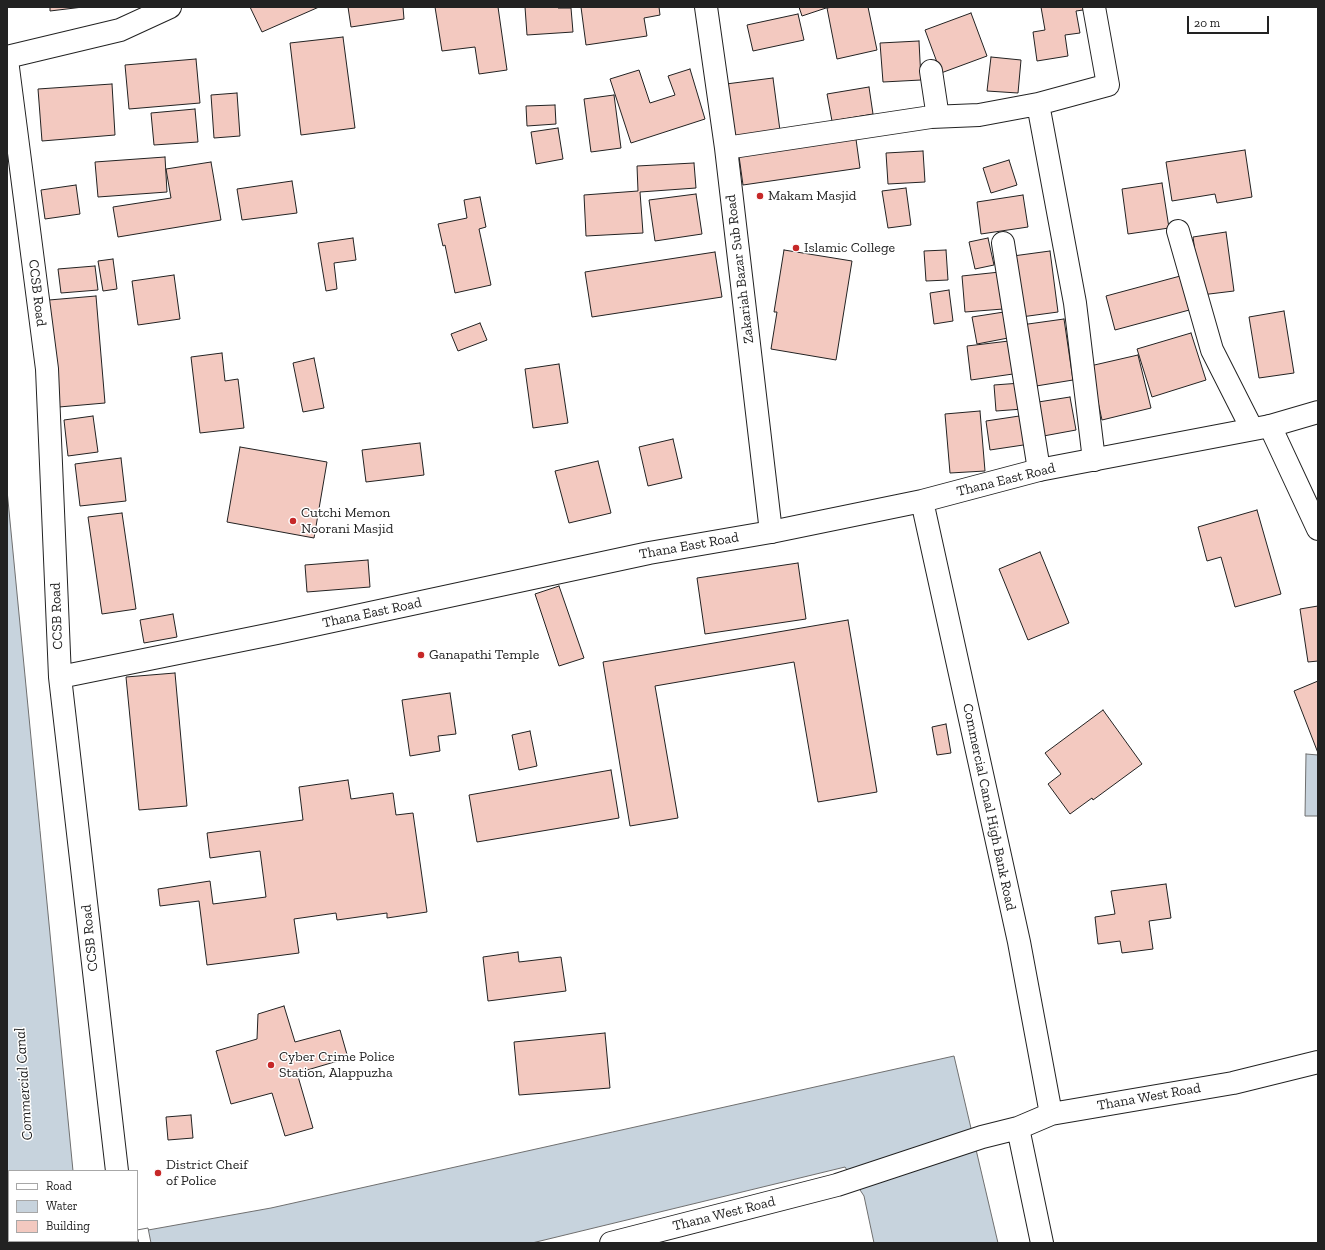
<!DOCTYPE html>
<html>
<head>
<meta charset="utf-8">
<style>
	body { margin:0 }
	#map { position:relative; width:1325px; height:1250px; overflow:hidden; background:#fff; font-family:"Zilla Slab",serif }
	canvas { display:block }
	.frame { position:absolute; inset:0; border:8px solid #222; pointer-events:none }
	.legend { position:absolute; left:8px; top:1170px; width:130px; height:72px; box-sizing:border-box; background:#fff; border:1px solid #a7a7a7; margin:0; padding:5px 7px; list-style:none; font-size:12px; color:#222 }
	.legend li { display:flex; align-items:center; gap:8px; height:20px }
	.legend b { width:20px; border:1px solid #a7a7a7 }
	.scale { position:absolute; left:1187px; top:16px; width:82px; height:18px; box-sizing:border-box; border:2px solid #222; border-top:0; padding-left:5px; font-size:12px; line-height:14px; white-space:nowrap; color:#222; -webkit-text-stroke:3px #fff; paint-order:stroke }
</style>
</head>
<body>
<div id="map">
<canvas width="1325" height="1250"></canvas>
<div class="frame"></div>
<ul class="legend">
<li><b style="height:5px;background:#fff"></b>Road</li>
<li><b style="height:11px;background:#c7d3dd"></b>Water</li>
<li><b style="height:11px;background:#f3c9c0"></b>Building</li>
</ul>
<div class="scale">20 m</div>
</div>
<script>
const c = document.querySelector('canvas').getContext('2d');
c.lineJoin = 'round';
function paint(path, color) { c.fillStyle = color; c.fill(path, 'evenodd'); }
const poly = rows => new Path2D(rows.map(r => 'M' + r).join(''));
function trace(path, color, width, dash) { c.strokeStyle = color; c.lineWidth = width; c.lineCap = dash ? 'butt' : 'round'; c.setLineDash(dash || []); c.stroke(path); }
function write(font, color, halo, rows, align = 'center') {
  c.font = font + ' "Zilla Slab",serif'; c.lineWidth = 3; c.setLineDash([]); c.textBaseline = 'middle'; c.strokeStyle = halo; c.fillStyle = color; for (const [text, x, y, turn = 0] of rows) {
    c.save(); c.translate(x, y); c.rotate((+turn || 0) * Math.PI / 180); c.textAlign = isNaN(turn) ? turn : align; if (halo) c.strokeText(text, 0, 0); c.fillText(text, 0, 0); c.restore();
  }
}
const water = poly([
	[7,490,73,1171,9,1171,9,1241,137,1241,137,1232,271,1208,954,1056,998,1243,874,1243,864,1196,845,1167,532,1243,7,1243,7,490],
	[1306,754,1318,755,1318,816,1305,816,1306,754]
]);
const pier = poly([
	[7,1212,9,1212,9,1241,137,1241,137,1230,148,1228,151,1243,7,1243,7,1212]
]);
const building = poly([
	[50,7,83,7,50,11,50,7],
	[250,7,319,7,262,32,250,7],
	[348,7,403,7,404,19,351,27,348,7],
	[435,7,498,7,507,70,479,74,475,47,442,51,435,7],
	[525,7,558,7,558,8,571,8,573,32,527,35,525,7],
	[581,7,659,7,660,15,644,18,647,36,586,45,581,7],
	[799,7,829,7,802,16,799,7],
	[833,7,868,7,877,50,837,59,827,8,833,7],
	[1041,7,1089,7,1090,9,1076,11,1080,33,1065,35,1068,56,1037,61,1033,32,1045,30,1041,7],
	[971,13,987,56,941,73,925,30,971,13],
	[798,14,804,40,753,51,747,25,798,14],
	[343,37,355,128,301,135,290,43,343,37],
	[919,41,921,80,883,82,880,43,919,41],
	[991,57,1021,60,1018,93,987,91,991,57],
	[196,59,200,103,129,109,125,65,196,59],
	[690,69,705,119,631,143,610,79,639,70,650,103,675,95,668,76,690,69],
	[773,78,781,138,733,144,726,84,773,78],
	[112,84,115,135,42,141,38,89,112,84],
	[869,87,873,114,832,121,827,94,869,87],
	[237,93,240,136,214,138,211,95,237,93],
	[614,95,621,148,591,152,584,99,614,95],
	[555,105,556,124,527,126,526,106,555,105],
	[195,109,198,142,154,145,151,113,195,109],
	[558,128,563,159,536,164,531,132,558,128],
	[855,132,860,168,743,185,738,149,855,132],
	[1245,150,1252,197,1217,203,1215,194,1172,201,1166,162,1245,150],
	[923,151,925,182,888,184,886,153,923,151],
	[165,157,167,192,98,197,95,162,165,157],
	[1009,160,1017,185,991,193,983,168,1009,160],
	[211,162,221,220,118,237,113,207,171,198,166,169,211,162],
	[694,163,696,188,640,192,643,233,586,236,584,195,638,191,637,166,694,163],
	[292,181,297,213,242,220,237,189,292,181],
	[1162,183,1169,228,1128,234,1122,189,1162,183],
	[76,185,80,214,45,219,41,190,76,185],
	[906,188,911,225,888,228,882,191,906,188],
	[696,194,702,234,655,241,649,200,696,194],
	[1023,195,1028,227,981,234,977,202,1023,195],
	[480,197,486,227,479,229,491,285,455,293,445,245,443,246,438,224,467,218,464,200,480,197],
	[1226,232,1234,291,1201,295,1193,237,1226,232],
	[353,238,356,260,334,263,337,289,326,291,318,243,353,238],
	[988,238,994,265,975,269,969,242,988,238],
	[784,250,852,261,836,360,771,349,777,312,774,312,784,250],
	[946,250,948,280,926,281,924,251,946,250],
	[1050,251,1058,312,1021,317,1013,256,1050,251],
	[715,252,722,297,592,317,585,272,715,252],
	[113,259,117,289,103,291,98,261,113,259],
	[95,266,98,290,61,293,58,269,95,266],
	[1000,272,1003,309,965,312,962,276,1000,272],
	[174,275,180,319,138,325,132,281,174,275],
	[1184,275,1193,309,1115,330,1106,296,1184,275],
	[949,290,953,321,934,324,930,293,949,290],
	[96,296,105,403,59,407,49,300,96,296],
	[1284,311,1294,373,1259,378,1249,317,1284,311],
	[1004,312,1008,338,977,344,972,317,1004,312],
	[1064,319,1073,380,1030,387,1021,325,1064,319],
	[480,323,487,340,458,351,451,334,480,323],
	[1191,333,1206,380,1152,397,1137,349,1191,333],
	[1009,341,1013,374,971,380,967,346,1009,341],
	[222,353,225,381,238,379,244,428,200,433,191,357,222,353],
	[1138,355,1151,408,1102,420,1090,366,1138,355],
	[314,358,324,408,303,412,293,363,314,358],
	[559,364,568,423,533,428,525,369,559,364],
	[1021,383,1023,409,996,411,994,385,1021,383],
	[1070,397,1076,430,1038,437,1032,403,1070,397],
	[980,411,985,471,950,473,945,414,980,411],
	[1026,415,1030,444,990,450,986,421,1026,415],
	[93,416,98,452,68,456,64,420,93,416],
	[673,439,682,478,648,486,639,447,673,439],
	[420,443,424,475,366,482,362,450,420,443],
	[240,447,327,462,314,538,227,522,240,447],
	[121,458,126,501,80,506,75,464,121,458],
	[598,461,611,513,569,523,555,471,598,461],
	[1257,510,1281,594,1235,607,1221,557,1207,561,1198,527,1257,510],
	[122,513,136,609,102,614,88,517,122,513],
	[1040,552,1069,623,1028,640,999,569,1040,552],
	[368,560,370,587,307,592,305,565,368,560],
	[798,563,806,619,705,634,697,578,798,563],
	[559,586,584,658,559,666,535,594,559,586],
	[1318,606,1318,661,1308,662,1300,609,1318,606],
	[173,614,177,637,144,643,140,620,173,614],
	[848,620,877,792,818,802,794,662,655,686,678,818,630,826,603,662,848,620],
	[175,673,187,806,139,810,126,677,175,673],
	[1318,681,1318,753,1294,691,1318,681],
	[450,693,456,734,438,736,440,751,410,756,402,700,450,693],
	[1103,710,1142,764,1093,800,1092,798,1070,814,1048,784,1061,774,1045,753,1103,710],
	[946,724,951,753,937,755,932,727,946,724],
	[530,731,537,766,519,770,512,735,530,731],
	[611,770,619,818,477,842,469,795,611,770],
	[348,780,351,799,393,793,396,815,413,813,427,912,387,918,387,913,337,920,336,913,294,919,299,953,207,965,199,901,160,906,158,889,210,881,213,904,266,897,260,851,210,858,207,833,303,820,299,787,348,780],
	[1166,884,1171,918,1149,921,1153,949,1122,953,1120,941,1098,944,1095,917,1115,914,1111,891,1166,884],
	[518,952,519,962,561,957,566,991,488,1001,483,957,518,952],
	[284,1006,295,1042,340,1030,348,1058,297,1073,313,1128,285,1136,272,1093,231,1104,216,1051,257,1039,258,1014,284,1006],
	[605,1033,610,1088,519,1095,514,1042,605,1033],
	[191,1115,193,1138,168,1140,166,1117,191,1115]
]);
const street = poly([
	[706,7,726,148,771,532],
	[7,57,120,30,170,7],
	[931,117,979,115,1038,104],
	[726,148,931,117,937,111,931,71],
	[1178,231,1212,350,1252,429],
	[1003,243,1039,470],
	[1270,426,1318,529],
	[1094,460,1075,303,1038,104,1108,85,1094,7]
]);
const secondary = poly([
	[7,60,47,369,60,677,117,1171],
	[922,501,1019,942,1051,1114],
	[60,677,277,633,649,553,771,532,922,501,1039,470,1270,426,1318,412],
	[1018,1128,1042,1243],
	[7,1231,9,1230],
	[126,1241,127,1243],
	[611,1243,837,1185,982,1137,1018,1128,1051,1114,1233,1083,1318,1062]
]);
const markers = [
	[760,196,4,"#c62828"],
	[796,248,4,"#c62828"],
	[293,521,4,"#c62828"],
	[421,655,4,"#c62828"],
	[271,1065,4,"#c62828"],
	[158,1173,4,"#c62828"]
];
const poiNames = [
	["Makam Masjid",768,196],
	["Islamic College",804,248],
	["Cutchi Memon",301,513],
	["Noorani Masjid",301,529],
	["Ganapathi Temple",429,655],
	["Cyber Crime Police",279,1057],
	["Station, Alappuzha",279,1073],
	["District Cheif",166,1165],
	["of Police",166,1181]
];
const streetNames = [
	["Zakariah Bazar Sub Road",740,269,-97],
	["CCSB Road",37,293,83],
	["Thana East Road",1006,480,-14],
	["Thana East Road",689,546,-10],
	["Thana East Road",372,613,-12],
	["CCSB Road",57,616,-92],
	["Commercial Canal High Bank Road",989,807,78],
	["CCSB Road",90,938,-96],
	["Thana West Road",1149,1097,-10],
	["Thana West Road",724,1214,-14]
];
const waterNames = [
	["Commercial Canal",24,1084,-94]
];
paint(water, '#c7d3dd');
trace(water, '#6f6f6f', 1);
paint(pier, '#fff');
trace(pier, '#6f6f6f', 1);
paint(building, '#f3c9c0');
trace(building, '#222', 1);
trace(street, '#222', 24);
trace(secondary, '#222', 24);
trace(street, '#fff', 22);
trace(secondary, '#fff', 22);
for (const [x, y, r, color] of markers) { const dot = new Path2D(); dot.arc(x, y, r, 0, 2 * Math.PI); c.fillStyle = color; c.fill(dot); trace(dot, '#fff', 1.5); }
write('14px', '#222', '#fff', poiNames, 'left');
write('14px', '#222', '#fff', streetNames);
write('italic 15px', '#222', '#fff', waterNames);
</script>
</body>
</html>
